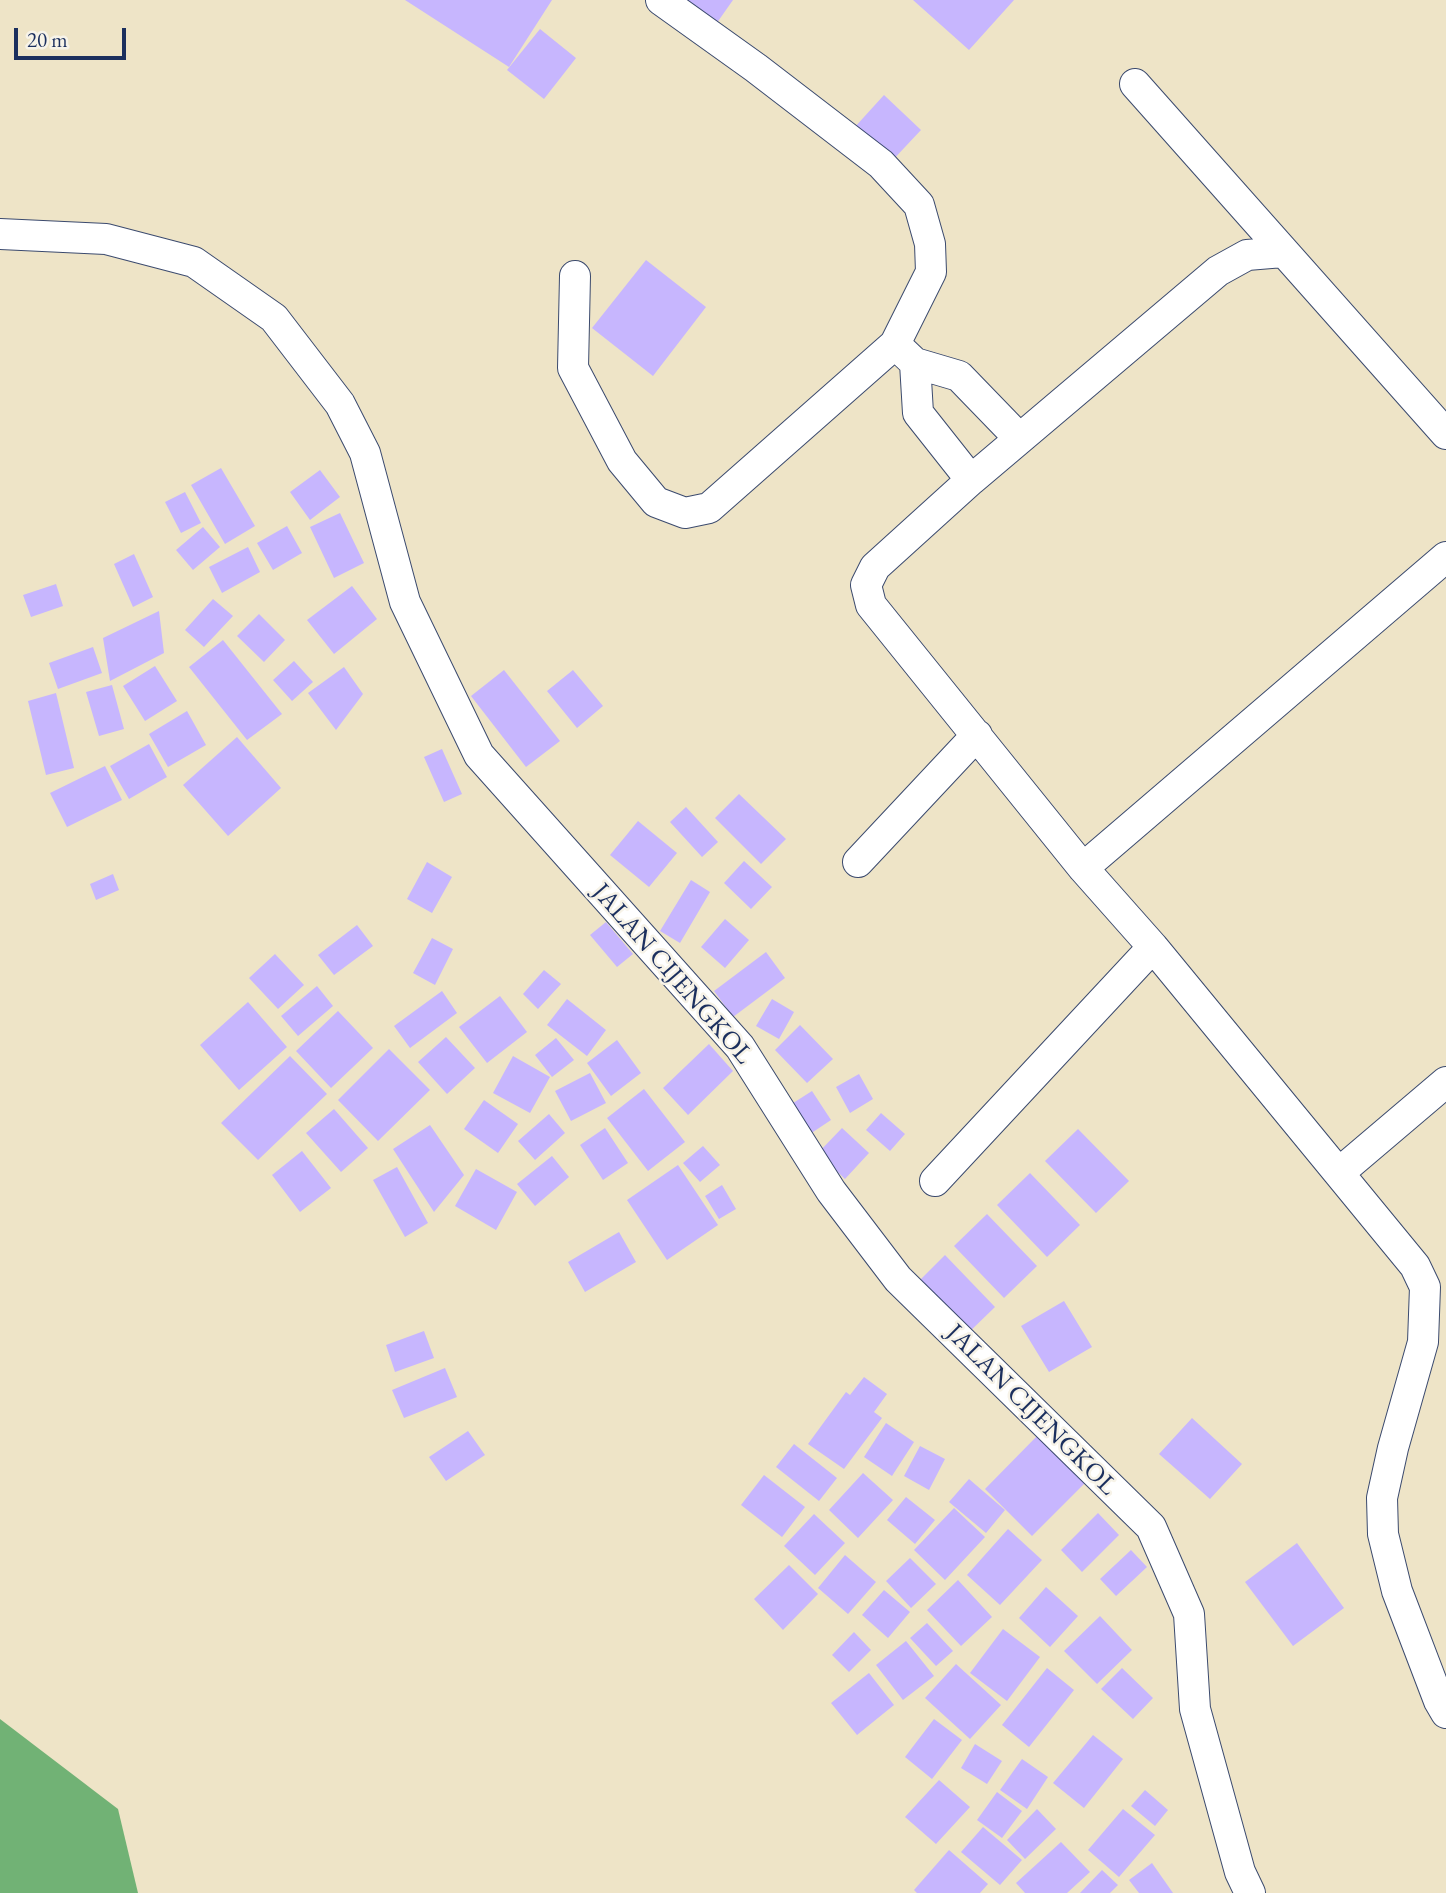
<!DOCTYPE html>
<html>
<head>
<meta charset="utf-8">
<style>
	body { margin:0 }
	#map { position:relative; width:1446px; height:1893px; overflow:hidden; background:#eee4c7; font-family:"EB Garamond",serif }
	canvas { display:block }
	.scale { position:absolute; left:14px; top:28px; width:112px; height:32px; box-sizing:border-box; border:4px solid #1b2f5e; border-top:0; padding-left:9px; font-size:21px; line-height:24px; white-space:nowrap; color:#1b2f5e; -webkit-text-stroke:5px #f7f3e8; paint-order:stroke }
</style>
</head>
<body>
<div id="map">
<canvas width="1446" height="1893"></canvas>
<div class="scale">20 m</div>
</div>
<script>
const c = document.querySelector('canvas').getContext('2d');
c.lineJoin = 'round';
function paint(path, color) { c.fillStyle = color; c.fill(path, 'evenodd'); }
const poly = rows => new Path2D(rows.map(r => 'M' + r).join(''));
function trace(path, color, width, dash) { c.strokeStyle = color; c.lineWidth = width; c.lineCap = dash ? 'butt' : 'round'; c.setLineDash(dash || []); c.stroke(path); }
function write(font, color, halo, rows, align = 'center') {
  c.font = font + ' "EB Garamond",serif'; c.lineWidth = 5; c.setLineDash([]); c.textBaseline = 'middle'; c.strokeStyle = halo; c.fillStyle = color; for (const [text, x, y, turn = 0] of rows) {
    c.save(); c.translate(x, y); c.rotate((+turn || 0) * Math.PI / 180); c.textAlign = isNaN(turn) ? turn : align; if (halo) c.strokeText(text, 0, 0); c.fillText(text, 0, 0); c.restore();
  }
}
const forest = poly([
	[0,1719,118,1809,138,1893,0,1893]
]);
const building = poly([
	[405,0,552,0,509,67],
	[677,0,733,0,714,27],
	[913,0,1014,0,969,50],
	[540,29,576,58,544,99,507,70],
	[884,95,921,130,890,163,854,128],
	[646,260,706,307,653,376,592,328],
	[221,468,255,526,225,544,191,485],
	[320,470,340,497,310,520,290,492],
	[185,492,201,523,181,533,165,502],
	[340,513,364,563,334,578,310,527],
	[287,526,302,553,273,570,257,543],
	[203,527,220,547,193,570,176,550],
	[248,547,260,572,222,593,209,567],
	[134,554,153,597,133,607,114,564],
	[56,584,63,606,31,617,23,595],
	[352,586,377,619,334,654,307,620],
	[213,599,233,616,204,647,185,630],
	[159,611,164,653,110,681,103,638],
	[259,614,285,640,264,662,237,636],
	[223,640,282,714,247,740,189,667],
	[93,647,102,673,58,689,49,663],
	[294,661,313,682,292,701,273,680],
	[155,666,177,701,145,721,123,686],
	[344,667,363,694,336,730,308,693],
	[504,670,560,741,526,767,471,696],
	[573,670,603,706,577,728,547,691],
	[112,685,124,729,99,736,86,692],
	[56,693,74,768,46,775,28,701],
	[187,711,206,745,168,767,149,734],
	[237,737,281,788,228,836,183,785],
	[149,744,167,777,129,799,110,766],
	[442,749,462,794,444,802,424,757],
	[105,766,122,800,67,827,50,793],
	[739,794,786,839,761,864,715,818],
	[686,807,718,842,702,857,670,822],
	[638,821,677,853,649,887,610,855],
	[744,861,772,887,751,909,724,883],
	[427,862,452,877,432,913,407,899],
	[113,874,119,890,96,900,90,884],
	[691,880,710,892,680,943,660,931],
	[725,919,749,940,725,968,701,947],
	[606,922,633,954,617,967,590,935],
	[357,925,373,946,334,975,318,955],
	[432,938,453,949,435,985,413,973],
	[766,952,785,978,733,1017,714,991],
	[275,954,304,985,278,1009,249,978],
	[544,970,561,984,538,1009,523,994],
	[317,986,333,1006,298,1036,281,1016],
	[442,991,457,1013,410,1048,394,1026],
	[500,996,527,1032,487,1063,459,1027],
	[567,999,606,1030,587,1056,547,1025],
	[772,999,794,1012,779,1039,756,1026],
	[248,1002,287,1047,239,1090,200,1045],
	[338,1011,373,1048,331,1088,296,1051],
	[800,1025,833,1059,807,1083,775,1050],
	[446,1037,475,1068,447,1094,418,1062],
	[556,1038,574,1060,552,1077,535,1055],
	[617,1040,641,1073,611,1096,587,1063],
	[709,1044,733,1071,688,1115,663,1088],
	[389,1049,430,1090,378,1141,338,1100],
	[290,1056,327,1094,258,1160,221,1123],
	[513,1056,550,1077,530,1113,493,1093],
	[590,1073,606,1103,571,1121,555,1091],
	[859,1074,873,1099,850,1113,836,1087],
	[644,1089,685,1142,648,1171,607,1118],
	[812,1091,831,1120,810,1134,790,1105],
	[484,1100,518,1124,498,1153,464,1129],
	[334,1109,368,1148,341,1172,306,1133],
	[881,1113,905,1134,890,1151,866,1130],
	[549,1114,565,1133,535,1160,518,1141],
	[430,1125,464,1175,434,1212,393,1149],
	[605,1128,628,1163,603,1180,580,1145],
	[842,1128,869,1153,845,1179,818,1153],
	[1078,1129,1129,1181,1096,1213,1045,1161],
	[703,1146,720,1165,700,1182,683,1163],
	[302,1151,331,1188,300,1212,272,1175],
	[552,1156,569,1177,535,1206,517,1184],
	[678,1165,718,1225,667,1260,627,1200],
	[397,1167,428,1223,405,1237,373,1180],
	[476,1169,517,1192,496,1230,455,1206],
	[1030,1173,1080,1225,1047,1257,997,1205],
	[722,1185,736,1209,719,1219,705,1196],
	[987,1214,1037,1266,1004,1298,954,1246],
	[619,1232,636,1262,585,1292,568,1262],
	[945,1255,995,1307,962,1339,912,1288],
	[1064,1301,1092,1347,1049,1372,1021,1326],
	[424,1331,434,1358,395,1372,386,1345],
	[445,1368,457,1397,404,1418,392,1390],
	[864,1377,887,1394,874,1412,882,1418,844,1469,808,1444,846,1392,850,1395],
	[1192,1418,1242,1464,1210,1499,1159,1454],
	[886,1423,914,1442,892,1476,864,1457],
	[468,1431,485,1455,446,1481,429,1457],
	[1038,1435,1085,1483,1032,1536,985,1489],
	[794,1444,837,1478,819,1501,776,1467],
	[920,1446,945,1459,929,1490,904,1476],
	[863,1473,893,1500,858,1538,829,1510],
	[764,1475,805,1507,782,1537,741,1505],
	[969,1479,1005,1510,986,1533,949,1502],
	[906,1497,935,1520,915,1544,887,1520],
	[954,1508,985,1537,945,1580,914,1550],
	[1098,1513,1119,1535,1082,1572,1061,1550],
	[814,1514,845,1543,815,1575,784,1546],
	[1008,1529,1042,1560,1000,1605,967,1575],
	[1297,1543,1344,1608,1293,1646,1245,1582],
	[1131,1550,1147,1567,1116,1596,1100,1579],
	[845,1555,876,1582,848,1614,818,1588],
	[910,1558,936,1584,911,1608,886,1581],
	[789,1565,818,1594,783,1630,754,1599],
	[958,1580,992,1617,961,1646,927,1610],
	[1046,1587,1078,1616,1050,1647,1019,1618],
	[884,1590,910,1612,888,1638,862,1615],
	[1100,1616,1132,1650,1097,1684,1064,1651],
	[927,1623,953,1651,936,1666,910,1638],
	[1003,1629,1040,1657,1007,1701,970,1673],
	[854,1632,871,1650,849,1672,832,1655],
	[906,1641,934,1676,903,1700,876,1665],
	[956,1664,1001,1705,970,1739,925,1698],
	[1047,1668,1074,1690,1029,1747,1002,1725],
	[1122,1668,1153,1698,1133,1719,1101,1689],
	[869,1673,894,1705,857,1735,831,1703],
	[934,1719,962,1740,932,1779,905,1757],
	[1093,1735,1123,1759,1084,1808,1053,1783],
	[975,1744,1002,1761,987,1784,961,1768],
	[1022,1759,1048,1777,1027,1809,1000,1790],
	[939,1780,970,1807,936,1844,905,1817],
	[1145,1790,1168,1810,1155,1826,1131,1806],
	[997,1792,1022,1811,1002,1838,977,1820],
	[1037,1809,1056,1829,1025,1859,1007,1840],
	[1123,1809,1155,1835,1119,1877,1088,1850],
	[983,1827,1022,1860,1000,1885,961,1852],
	[1061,1842,1090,1872,1067,1893,1025,1893,1016,1883],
	[949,1850,988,1884,980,1893,917,1893,914,1890],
	[1152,1863,1173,1893,1139,1893,1129,1880],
	[1102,1870,1118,1885,1110,1893,1080,1893]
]);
const minor = poly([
	[1135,84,1446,434],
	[0,234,106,239,194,262,274,318,340,404,365,453,405,602,479,755,740,1047,831,1191,898,1279,1151,1527,1189,1614,1195,1709,1240,1872,1250,1893],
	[1283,252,1247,255,1218,271,971,480,875,567,866,585,871,605,1083,868,1153,947,1415,1266,1425,1287,1423,1342,1393,1448,1382,1498,1383,1534,1397,1591,1439,1701,1446,1713],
	[575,276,573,368,622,461,656,502,685,513,709,508,895,344,931,272,930,244,919,205,881,164,756,68,661,0],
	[895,344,915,363,959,376,1019,438],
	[915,363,918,413,971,480],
	[858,862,977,735],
	[1083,868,1446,557],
	[1340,1172,1446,1082],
	[935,1181,1153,947]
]);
const streetNames = [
	["JALAN CIJENGKOL",672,974,49],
	["JALAN CIJENGKOL",1031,1410,45]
];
paint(forest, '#71b275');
paint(building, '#c7b6fe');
trace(minor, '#3b4a6e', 32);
trace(minor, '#fff', 30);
write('26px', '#1b2f5e', '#f7f3e8', streetNames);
</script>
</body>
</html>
